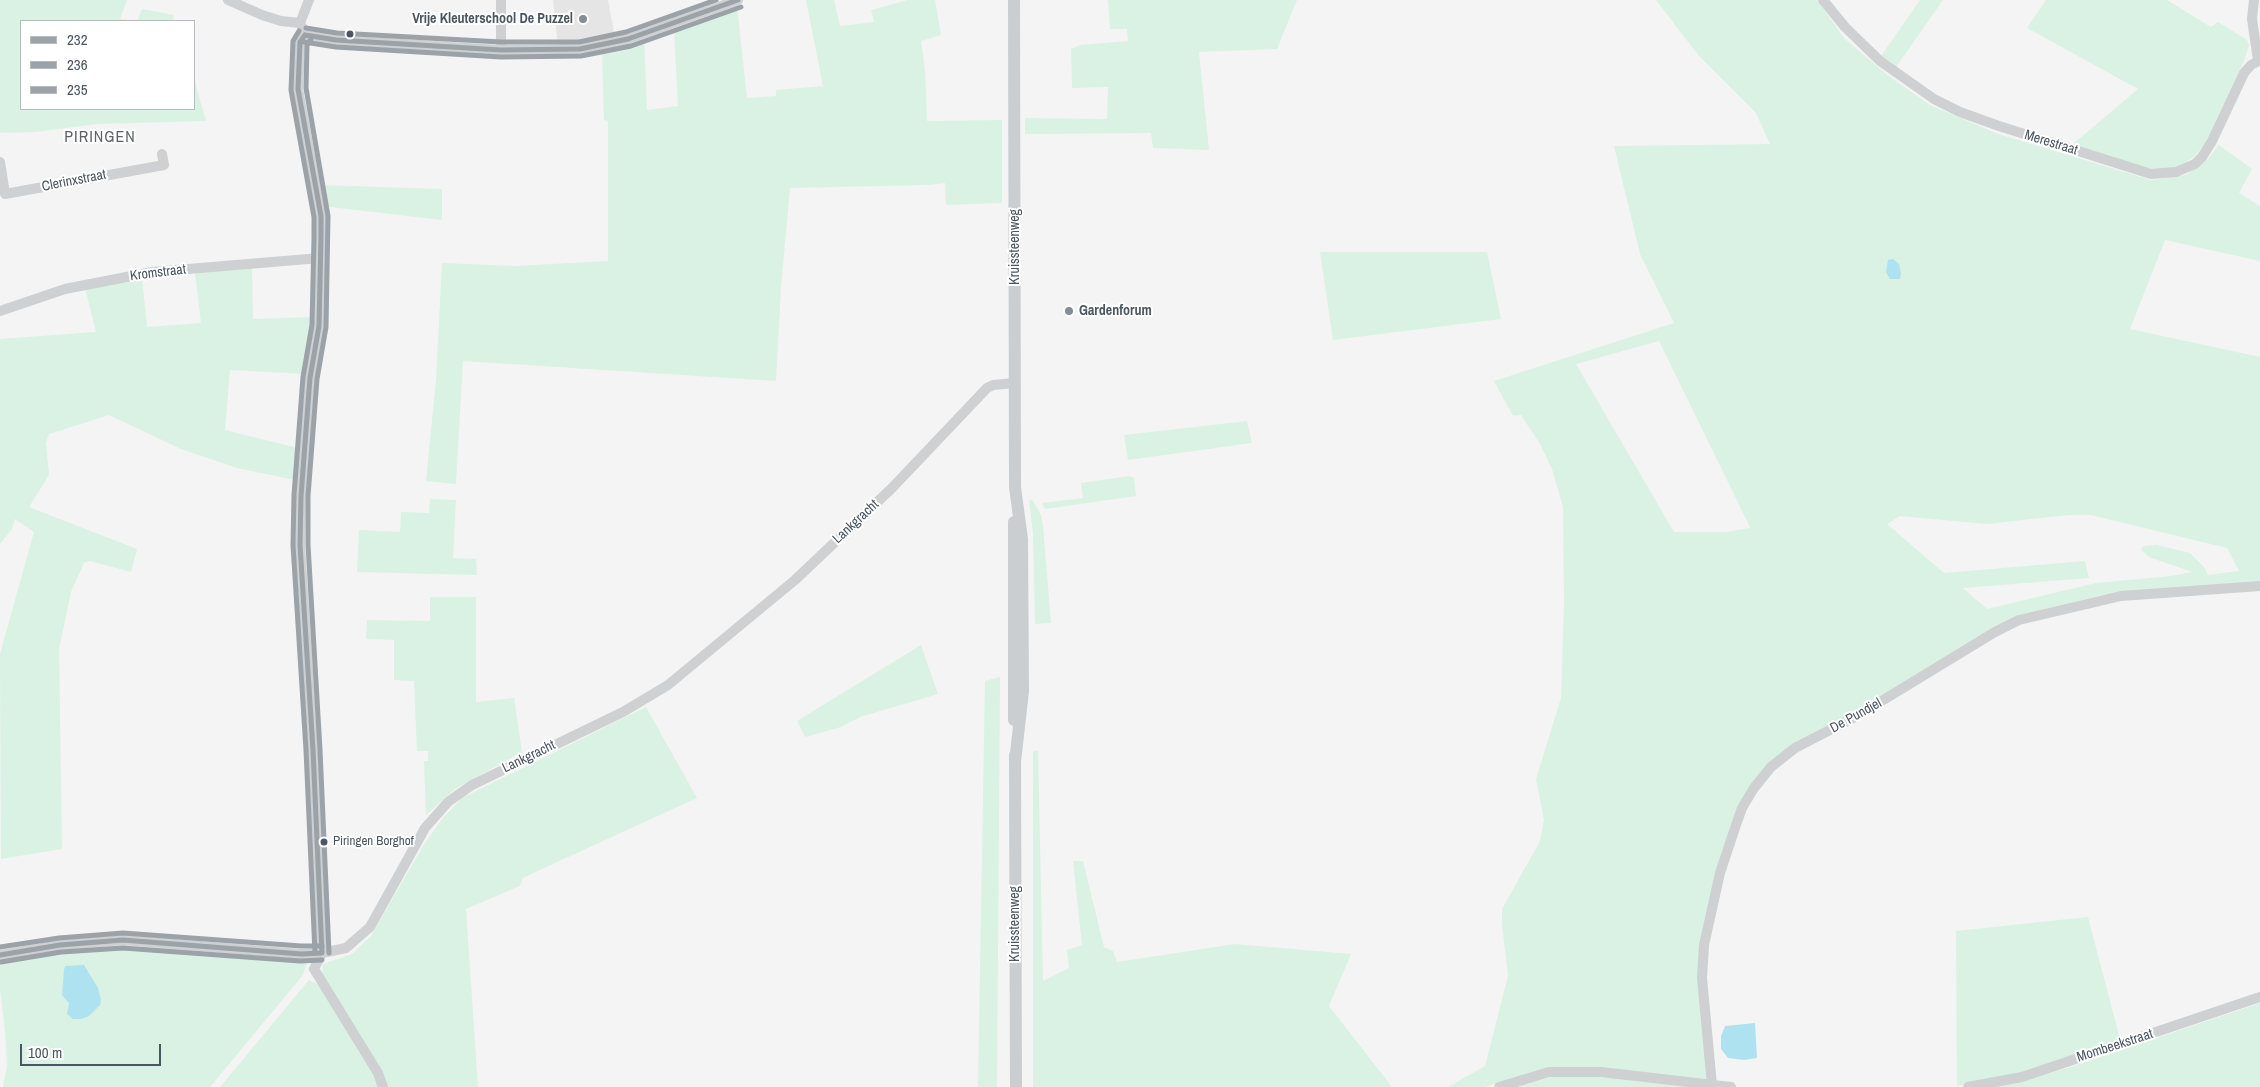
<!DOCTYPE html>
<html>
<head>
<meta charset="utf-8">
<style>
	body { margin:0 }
	#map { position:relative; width:2260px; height:1087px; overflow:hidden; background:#f4f4f4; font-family:"Archivo Narrow",sans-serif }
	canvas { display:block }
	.legend { position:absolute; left:20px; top:20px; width:175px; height:90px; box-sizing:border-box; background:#fff; border:1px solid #b7bbc0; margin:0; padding:6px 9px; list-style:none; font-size:15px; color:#4a5661 }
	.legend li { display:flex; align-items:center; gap:10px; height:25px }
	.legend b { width:25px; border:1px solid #b7bbc0 }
	.scale { position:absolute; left:20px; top:1044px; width:141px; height:22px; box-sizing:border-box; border:2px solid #4a5661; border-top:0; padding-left:6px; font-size:15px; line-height:18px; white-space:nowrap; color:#4a5661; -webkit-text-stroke:4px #fff; paint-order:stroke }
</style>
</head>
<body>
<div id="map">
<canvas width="2260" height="1087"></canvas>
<ul class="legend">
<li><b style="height:6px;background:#9ba2a8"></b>232</li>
<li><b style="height:6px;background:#9ba2a8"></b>236</li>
<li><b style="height:6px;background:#9ba2a8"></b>235</li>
</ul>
<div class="scale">100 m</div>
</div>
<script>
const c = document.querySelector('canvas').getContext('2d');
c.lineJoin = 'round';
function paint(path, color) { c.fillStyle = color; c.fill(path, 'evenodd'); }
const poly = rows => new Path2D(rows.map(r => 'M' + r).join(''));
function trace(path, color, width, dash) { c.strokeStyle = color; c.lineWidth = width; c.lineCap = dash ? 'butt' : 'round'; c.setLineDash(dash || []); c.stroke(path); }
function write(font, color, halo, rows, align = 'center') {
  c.font = font + ' "Archivo Narrow",sans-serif'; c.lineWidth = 4; c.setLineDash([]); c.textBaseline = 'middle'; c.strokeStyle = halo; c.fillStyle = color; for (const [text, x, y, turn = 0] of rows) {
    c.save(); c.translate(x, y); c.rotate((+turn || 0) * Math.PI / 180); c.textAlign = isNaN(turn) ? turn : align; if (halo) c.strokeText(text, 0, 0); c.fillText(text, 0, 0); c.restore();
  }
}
const education = poly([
	[553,0,608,0,615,38,558,46]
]);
const green = poly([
	[0,0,127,0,120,19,137,21,142,9,174,15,173,21,21,21,21,109,194,109,194,79,206,121,97,124,35,132,0,133],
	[806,0,834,0,840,26,874,22,871,10,908,0,935,0,941,35,921,41,925,70,927,121,1002,120,1002,203,946,205,945,183,928,185,790,188,781,287,776,381,463,361,456,484,426,481,436,380,442,263,516,266,608,261,608,121,604,120,602,51,644,39,647,110,678,106,674,29,737,6,747,98,776,96,776,90,823,86],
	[1108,0,1297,0,1277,49,1199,52,1209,150,1153,148,1151,133,1025,134,1025,118,1107,119,1108,87,1072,88,1071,49,1080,45,1128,41,1127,29,1110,29],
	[1656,0,1817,0,1844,38,1886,74,1930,105,1998,134,2151,180,2186,175,2208,159,2219,145,2252,169,2239,193,2260,206,2260,261,2165,240,2130,329,2260,357,2260,583,2131,591,2102,595,2028,613,1817,734,1751,786,1705,927,1708,1076,1706,1080,1533,1072,1485,1087,1448,1087,1485,1066,1508,976,1502,924,1502,909,1540,841,1544,820,1536,779,1561,698,1564,603,1563,507,1552,469,1540,444,1521,415,1513,416,1494,381,1674,323,1640,254,1614,146,1770,144,1756,113,1699,56],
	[1659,341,1750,527,1750,528,1726,532,1674,532,1576,364],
	[2068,515,2091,515,2227,548,2239,571,2208,575,2204,567,2190,553,2157,545,2143,546,2141,550,2149,557,2192,572,2171,576,2096,583,1987,609,1963,588,2089,578,2085,561,1944,573,1887,524,1900,516,1987,524],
	[1920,0,1943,0,1896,67,1881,56],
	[2046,0,2167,0,2211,27,2218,22,2247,40,2249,45,2244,61,2206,141,2195,156,2180,166,2169,169,2148,169,2073,144,2138,89,2027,28],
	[318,185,442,189,442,220,322,206],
	[1320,252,1487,252,1501,319,1333,340],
	[252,266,253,319,313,317,306,374,230,370,225,430,298,448,295,480,237,468,181,449,109,415,49,434,46,443,49,475,29,507,137,549,131,572,90,561,84,563,71,592,59,649,62,849,1,859,0,654,34,532,15,519,12,529,0,544,0,339,96,332,85,288,142,278,147,327,201,323,195,272],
	[1247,421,1252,443,1128,460,1124,435],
	[1130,476,1134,478,1136,496,1045,509,1042,503,1083,498,1081,483],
	[430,499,456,500,453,558,476,559,477,575,357,572,359,530,400,532,401,512,429,513],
	[1032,499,1041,515,1043,526,1051,623,1035,624,1033,533,1029,501],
	[430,597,476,597,476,702,514,698,522,752,455,789,426,815,424,761,428,761,428,751,417,751,414,681,394,680,394,640,366,639,367,620,430,621],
	[921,645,938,694,860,717,841,727,805,737,797,721],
	[1000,677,997,1087,978,1087,985,681],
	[646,707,697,798,544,868,523,878,520,886,466,909,478,1087,385,1087,322,974,323,964,352,954,371,936,423,846,442,819,462,798],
	[1038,750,1043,981,1069,968,1067,950,1082,945,1073,861,1083,861,1104,947,1113,951,1117,962,1235,944,1351,954,1329,1006,1392,1087,1033,1087,1033,751],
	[2088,917,2120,1039,2022,1072,1957,1086,1956,931],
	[122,944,304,958,307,962,303,975,210,1087,3,1087,7,1066,5,1031,0,989,0,961,58,950],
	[309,980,321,986,375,1074,378,1087,220,1087],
	[2260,1003,2260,1087,1993,1087,2037,1077,2077,1065],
	[1586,1076,1629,1079,1686,1087,1511,1087,1552,1077]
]);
const water = poly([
	[1893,259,1899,264,1901,273,1900,279,1890,279,1886,272,1888,260],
	[84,965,98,988,101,1000,100,1005,89,1016,81,1019,73,1019,67,1014,69,1003,62,995,64,970,65,966],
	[1755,1023,1757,1058,1744,1060,1728,1058,1721,1049,1721,1036,1725,1026]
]);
const minor = poly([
	[228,0,262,15,281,21,300,23],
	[501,0,501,50],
	[1823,0,1845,27,1880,61,1934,99,1960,112,1999,126,2151,174,2176,172,2195,164,2202,157,2212,141,2244,73,2251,65,2260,60],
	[2254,0,2252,19,2258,60],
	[302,27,300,23,309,0],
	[305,35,300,42,298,89,321,216,321,238,319,326,310,378,301,496,300,545,313,750,322,953,314,969,378,1073,383,1087],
	[305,35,336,40,501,50,580,49,628,39,738,0],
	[0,162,5,194,164,165,162,154],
	[0,311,65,289,152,272,320,258],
	[0,955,60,945,123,940,301,954,322,953,346,948,370,927,425,828,448,802,472,785,623,712,668,685,795,580,892,488,987,388,993,385,1015,383],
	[1712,1085,1702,978,1704,945,1720,873,1736,825,1742,808,1754,788,1771,767,1795,748,1857,716,1995,632,2019,620,2121,596,2260,586],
	[1499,1087,1549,1072,1601,1072,1731,1087],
	[1968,1087,2022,1077,2260,997]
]);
const major = poly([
	[1014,0,1015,487,1022,539,1023,691,1015,762],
	[1014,720,1014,522],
	[1015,755,1016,1087]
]);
const bus1 = poly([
	[305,35,300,42,298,89,321,216,321,238,319,326,310,378,301,496,300,545,313,750,322,953],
	[305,35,336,40,501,50,580,49,628,39,738,0],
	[0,955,60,945,123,940,301,954,322,953]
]);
const bus2 = poly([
	[299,31,293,41,291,90,314,217,314,238,312,325,303,377,294,495,293,545,306,750,315,953],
	[304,42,336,47,501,57,581,56,631,46,741,7],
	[1,962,61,952,123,948,300,961,322,960]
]);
const bus3 = poly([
	[306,28,337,33,501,42,579,42,626,32,716,0],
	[311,39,307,45,306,88,328,216,326,327,317,379,308,496,308,545,320,750,329,953],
	[0,947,59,938,123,933,301,946,322,946]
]);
const markers = [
	[583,19,5,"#868d94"],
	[350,34,4.5,"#4a5661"],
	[1069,311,5,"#868d94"],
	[324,842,4.5,"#4a5661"]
];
const busNames = [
	["Piringen Borghof",333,842]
];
const poiNames = [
	["Vrije Kleuterschool De Puzzel",573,19],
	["Gardenforum",1079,311,"left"]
];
const streetNames = [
	["Merestraat",2051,143,17],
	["Clerinxstraat",74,181,-11],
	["Kruissteenweg",1015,247,-90],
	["Kromstraat",158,273,-7],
	["Lankgracht",856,522,-43],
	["De Pundjel",1856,716,-29],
	["Lankgracht",529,757,-26],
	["Kruissteenweg",1015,924,-90],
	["Mombeekstraat",2115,1046,-18]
];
const quarterNames = [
	["PIRINGEN",100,138]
];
paint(education, '#e6e5e6');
paint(green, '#d9f2e3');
paint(water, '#aee2f0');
trace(minor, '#ced0d2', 10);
trace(major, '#caced1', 12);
trace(bus1, '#9ba2a8', 5);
trace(bus2, '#9ba2a8', 5);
trace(bus3, '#9ba2a8', 5);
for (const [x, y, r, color] of markers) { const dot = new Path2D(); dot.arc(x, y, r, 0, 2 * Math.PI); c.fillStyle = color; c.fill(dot); trace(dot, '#fff', 2); }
write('13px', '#4a5661', '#fff', busNames, 'left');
write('bold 14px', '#4a5661', '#fff', poiNames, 'right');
write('14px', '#4a5661', '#fff', streetNames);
c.letterSpacing = '1px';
write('16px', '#5f6368', '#fff', quarterNames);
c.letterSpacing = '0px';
</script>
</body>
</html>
